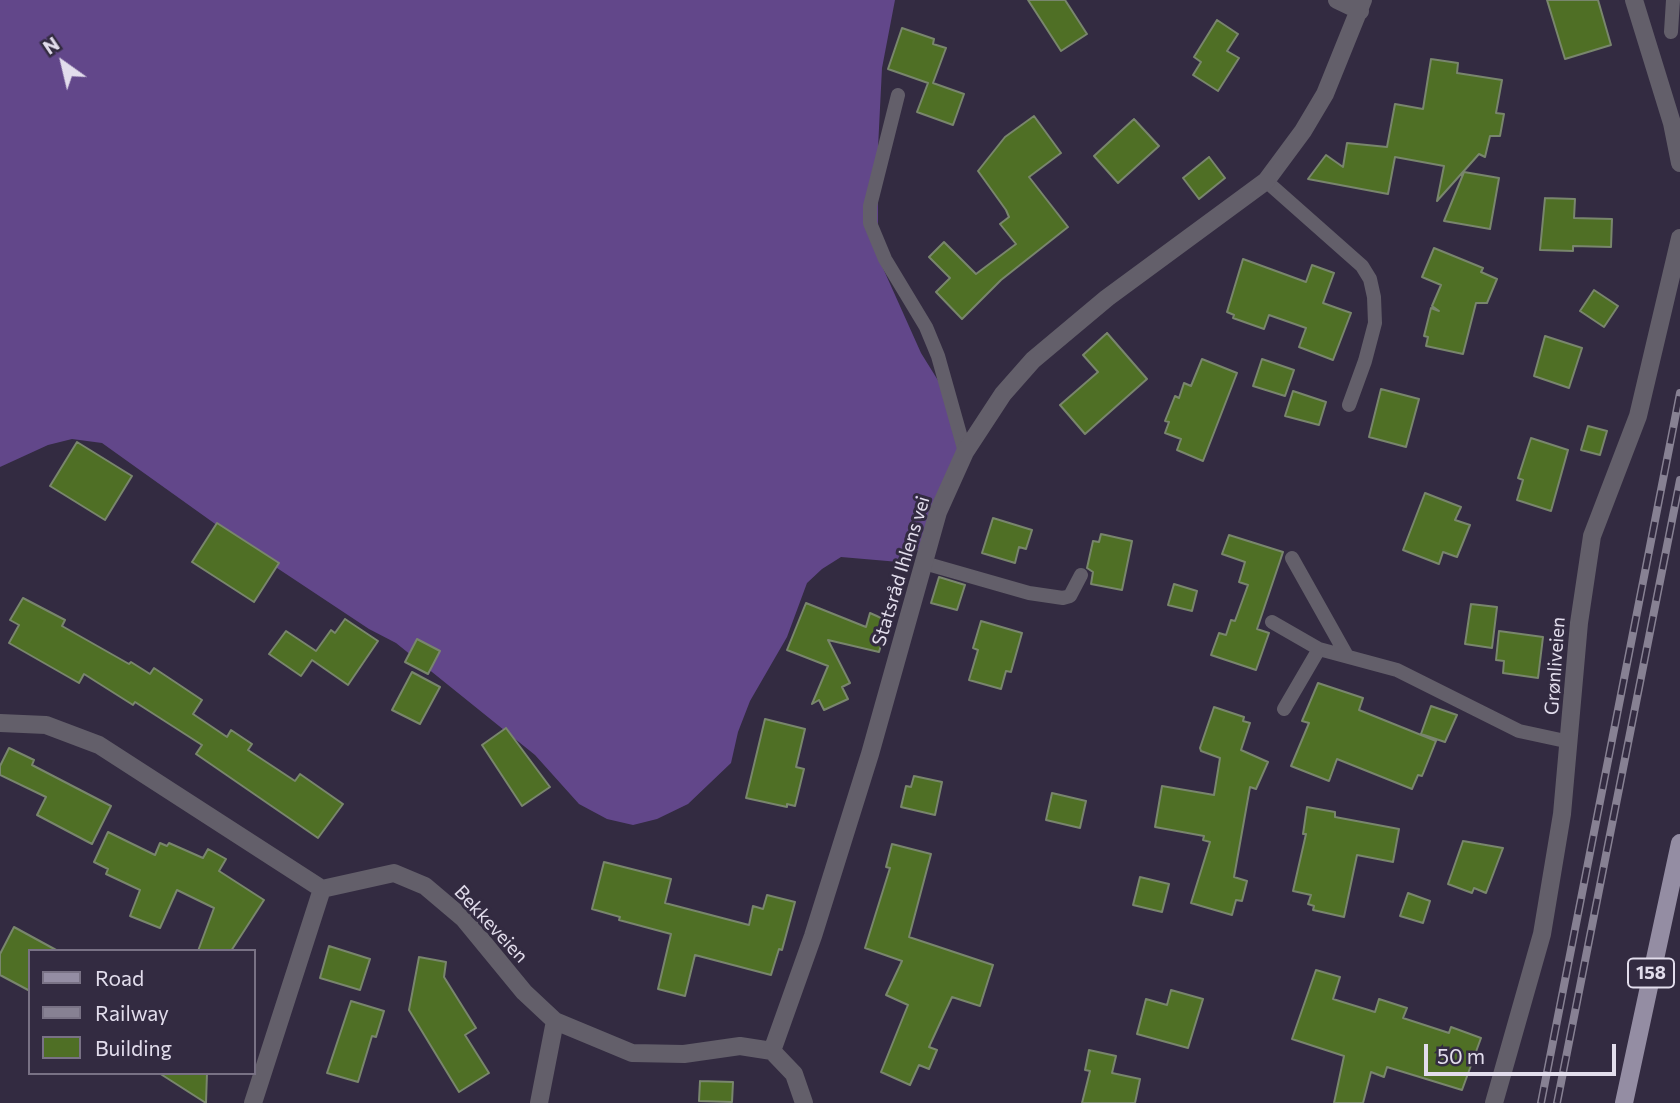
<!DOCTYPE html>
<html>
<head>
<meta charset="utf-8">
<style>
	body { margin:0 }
	#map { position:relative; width:1680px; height:1103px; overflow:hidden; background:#332b41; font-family:Commissioner,sans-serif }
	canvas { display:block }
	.legend { position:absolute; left:28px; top:949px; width:228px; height:126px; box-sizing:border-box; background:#332b41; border:2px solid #797285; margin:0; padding:9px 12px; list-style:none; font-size:21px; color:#e2ddec }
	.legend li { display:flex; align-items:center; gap:14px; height:35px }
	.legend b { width:35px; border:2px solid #797285 }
	.north { position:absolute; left:28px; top:28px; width:70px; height:70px; -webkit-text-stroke:5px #332b41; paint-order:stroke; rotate:326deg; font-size:19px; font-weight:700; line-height:28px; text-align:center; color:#e2ddec }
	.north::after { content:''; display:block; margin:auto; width:24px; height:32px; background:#e2ddec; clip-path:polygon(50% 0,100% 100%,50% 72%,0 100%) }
	.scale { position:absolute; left:1424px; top:1044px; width:192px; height:32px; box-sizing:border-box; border:4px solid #e2ddec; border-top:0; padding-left:9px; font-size:21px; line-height:24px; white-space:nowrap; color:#e2ddec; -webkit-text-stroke:5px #332b41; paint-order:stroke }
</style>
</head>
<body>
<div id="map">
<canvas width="1680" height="1103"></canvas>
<ul class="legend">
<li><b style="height:9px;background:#948da3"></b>Road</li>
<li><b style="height:9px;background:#878193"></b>Railway</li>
<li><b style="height:19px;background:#4f6f25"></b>Building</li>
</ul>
<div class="north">N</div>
<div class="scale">50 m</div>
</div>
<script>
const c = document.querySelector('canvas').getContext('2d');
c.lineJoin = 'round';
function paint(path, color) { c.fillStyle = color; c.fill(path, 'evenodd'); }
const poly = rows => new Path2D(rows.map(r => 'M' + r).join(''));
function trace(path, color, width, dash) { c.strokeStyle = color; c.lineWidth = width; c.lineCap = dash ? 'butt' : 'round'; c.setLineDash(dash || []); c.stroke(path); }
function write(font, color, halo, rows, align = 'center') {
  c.font = font + ' Commissioner,sans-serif'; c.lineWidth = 6; c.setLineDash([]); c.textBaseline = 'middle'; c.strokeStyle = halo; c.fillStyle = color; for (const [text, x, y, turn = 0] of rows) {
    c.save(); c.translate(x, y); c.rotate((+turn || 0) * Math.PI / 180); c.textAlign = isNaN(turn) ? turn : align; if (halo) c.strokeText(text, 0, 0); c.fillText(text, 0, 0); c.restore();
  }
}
const forest = poly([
	[0,0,895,0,882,68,878,148,878,257,921,353,939,382,962,440,918,550,899,562,841,557,822,569,807,583,787,637,750,701,738,732,731,763,688,804,657,819,633,825,607,819,579,804,535,755,396,643,369,629,274,566,102,443,72,439,48,445,0,467]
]);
const building = poly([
	[1028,0,1065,0,1087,34,1061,51,1028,0],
	[1547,0,1598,0,1611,45,1565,59,1547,0],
	[1217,20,1238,34,1227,51,1239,58,1218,91,1193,75,1201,62,1194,57,1217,20],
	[902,28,934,39,933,44,946,48,933,83,964,94,953,125,917,112,928,83,888,69,902,28],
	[1431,59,1458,63,1457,73,1502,80,1496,113,1504,114,1500,136,1490,136,1485,157,1479,154,1437,201,1444,166,1395,157,1388,194,1308,179,1326,155,1343,167,1347,143,1387,147,1395,104,1423,109,1431,59],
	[1034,116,1061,153,1029,177,1068,227,1001,280,962,319,936,292,950,278,929,257,944,242,976,274,1016,244,1000,224,1009,217,1006,210,978,171,1005,137,1034,116],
	[1134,119,1159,146,1118,183,1094,156,1134,119],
	[1209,157,1225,178,1199,199,1183,178,1209,157],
	[1464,172,1499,178,1490,229,1444,221,1464,172],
	[1545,198,1575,199,1574,218,1612,219,1611,247,1573,246,1573,251,1540,250,1545,198],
	[1434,248,1483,268,1481,272,1497,279,1487,303,1476,303,1463,354,1426,346,1428,337,1424,336,1431,308,1439,311,1432,306,1441,285,1422,277,1434,248],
	[1243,259,1306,282,1312,265,1334,273,1323,303,1351,313,1333,360,1299,347,1306,328,1269,315,1264,329,1233,318,1234,315,1227,312,1243,259],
	[1594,290,1618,306,1604,327,1580,311,1594,290],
	[1107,333,1147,379,1085,434,1060,405,1098,372,1083,355,1107,333],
	[1545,336,1582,348,1569,388,1534,376,1545,336],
	[1202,359,1237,373,1203,461,1177,450,1181,439,1165,433,1169,422,1165,421,1175,396,1179,398,1184,383,1191,386,1202,359],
	[1262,359,1294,370,1285,396,1253,386,1262,359],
	[1381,389,1419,399,1406,447,1369,437,1381,389],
	[1293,391,1326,402,1319,425,1285,416,1293,391],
	[1588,426,1607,431,1600,455,1581,450,1588,426],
	[1531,438,1568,450,1551,511,1517,500,1523,480,1518,478,1531,438],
	[77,442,132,476,105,520,50,486,77,442],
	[1425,493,1461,507,1455,520,1470,525,1457,557,1443,552,1439,564,1403,550,1425,493],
	[993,518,1032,530,1026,549,1019,547,1015,563,982,553,993,518],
	[217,523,279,563,254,602,192,562,217,523],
	[1101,534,1132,541,1122,590,1091,584,1093,572,1087,568,1093,541,1099,542,1101,534],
	[1229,535,1283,552,1257,629,1269,633,1256,670,1211,655,1219,633,1226,635,1231,620,1235,621,1248,585,1239,582,1245,562,1222,554,1229,535],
	[939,577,965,585,957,610,931,603,939,577],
	[1174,584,1197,591,1192,611,1168,605,1174,584],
	[23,598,65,620,62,626,129,664,131,662,150,674,154,668,202,700,193,714,227,737,231,730,252,744,248,750,295,781,300,774,343,804,318,838,196,754,202,745,135,702,133,705,84,674,79,683,9,643,19,625,10,620,23,598],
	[806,603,866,627,870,613,888,621,879,652,828,640,850,683,842,687,848,699,824,710,819,700,812,704,828,666,787,650,806,603],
	[1471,604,1497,607,1492,648,1465,644,1471,604],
	[345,619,378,641,348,685,312,660,301,676,269,654,286,631,316,651,331,630,335,633,345,619],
	[981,621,1022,633,1011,672,1006,671,1001,689,969,680,978,650,973,648,981,621],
	[1499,631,1543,637,1538,678,1503,673,1504,661,1496,660,1499,631],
	[417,639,440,651,428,674,405,662,417,639],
	[412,672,440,687,420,724,392,710,412,672],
	[1318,683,1363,698,1359,710,1436,741,1422,776,1418,775,1412,789,1337,759,1329,781,1291,766,1309,723,1302,721,1318,683],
	[1431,706,1457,715,1445,742,1421,734,1431,706],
	[1214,707,1244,717,1243,721,1250,723,1241,750,1268,762,1256,789,1250,787,1234,877,1247,881,1242,901,1236,900,1232,915,1191,903,1210,842,1203,840,1204,836,1155,827,1162,786,1214,795,1220,758,1201,751,1200,748,1214,707],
	[765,719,805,729,796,767,804,769,795,806,787,804,787,807,746,798,765,719],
	[506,728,550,787,522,806,482,745,506,728],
	[9,748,34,760,32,765,111,806,92,844,37,815,46,797,0,775,0,766,9,748],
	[914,776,942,782,935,815,901,807,906,786,911,787,914,776],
	[1052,793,1086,801,1080,828,1046,820,1052,793],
	[1307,807,1335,812,1335,817,1399,829,1393,862,1357,855,1344,917,1313,910,1314,906,1308,904,1311,895,1293,891,1306,834,1303,834,1307,807],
	[108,832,155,855,160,843,167,846,169,843,203,858,208,849,226,859,219,871,264,900,231,951,198,951,214,908,177,890,160,928,130,916,140,890,106,874,108,869,94,862,108,832],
	[1463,841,1503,848,1486,893,1474,888,1472,893,1448,884,1463,841],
	[892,844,931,854,909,937,993,965,980,1006,952,997,929,1047,937,1050,929,1069,919,1065,910,1085,881,1072,908,1005,886,995,902,961,865,948,890,868,886,867,892,844],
	[604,862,671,879,665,903,749,925,753,906,763,909,767,895,795,902,782,950,779,949,771,975,695,955,685,996,658,989,671,934,619,920,620,917,592,909,604,862],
	[1140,877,1169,884,1162,912,1133,905,1140,877],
	[1408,893,1430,901,1423,923,1400,916,1408,893],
	[14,927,58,951,30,951,30,991,0,975,0,954,14,927],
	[329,946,370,959,360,990,320,978,329,946],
	[419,957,446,962,444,977,476,1028,465,1035,489,1073,459,1092,409,1010,419,957],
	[1316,970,1340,977,1333,999,1375,1012,1379,999,1407,1008,1403,1018,1449,1033,1451,1027,1481,1038,1462,1090,1387,1067,1384,1077,1371,1072,1363,1103,1334,1103,1344,1056,1292,1039,1316,970],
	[1171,990,1203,999,1188,1048,1137,1034,1146,999,1167,1005,1171,990],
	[351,1001,384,1011,376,1037,372,1036,358,1082,327,1073,351,1001],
	[1089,1050,1116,1056,1112,1073,1140,1079,1135,1103,1082,1103,1090,1071,1085,1070,1089,1050],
	[159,1073,207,1073,206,1103,159,1073],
	[700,1081,733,1082,732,1102,699,1101,700,1081]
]);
const lane = poly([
	[1671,32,1673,0],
	[898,95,870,206,870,223,885,259,926,327,938,356,965,452],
	[1266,181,1362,266,1370,279,1374,297,1375,323,1365,361,1349,405],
	[1292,558,1347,656],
	[924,563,1029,593,1063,598,1070,596,1081,575],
	[1272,622,1319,649],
	[1284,709,1319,649,1397,670,1519,731,1570,742]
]);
const street = poly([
	[1337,0,1360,11],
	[1634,0,1672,123,1680,163],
	[0,723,46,725,99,745,322,889,394,873,425,886,464,919,524,992,555,1021,632,1053,684,1054,740,1046,772,1051],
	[772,1051,813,936,870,754,938,512,965,452,1003,394,1033,360,1107,298,1266,181,1303,131,1325,94,1363,0],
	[772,1051,794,1074,804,1103],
	[253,1103,322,889],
	[539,1103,555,1021],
	[1494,1103,1542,934,1562,814,1579,623,1592,536,1638,416,1680,238]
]);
const primary = poly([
	[1624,1103,1680,843]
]);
const rail = poly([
	[1541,1103,1680,393],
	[1557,1103,1680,480]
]);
const shields = [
	[1651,973,46]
];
const shieldNames = [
	["158",1651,973]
];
const streetNames = [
	["Statsråd Ihlens vei",901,571,-73],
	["Grønliveien",1555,666,-86],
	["Bekkeveien",491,924,47]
];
paint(forest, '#62478a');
paint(building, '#4f6f25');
trace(building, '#79866d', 2);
trace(lane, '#635f6a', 14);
trace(street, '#635f6a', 18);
trace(primary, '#948da3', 18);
trace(rail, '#878193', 8);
trace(rail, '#332b41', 5, [16]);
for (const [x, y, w] of shields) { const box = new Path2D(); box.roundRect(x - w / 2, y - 14.5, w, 29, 5); c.fillStyle = '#332b41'; c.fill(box); trace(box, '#e2ddec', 2); }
write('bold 18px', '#e2ddec', null, shieldNames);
write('19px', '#e2ddec', '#332b41', streetNames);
</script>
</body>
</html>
